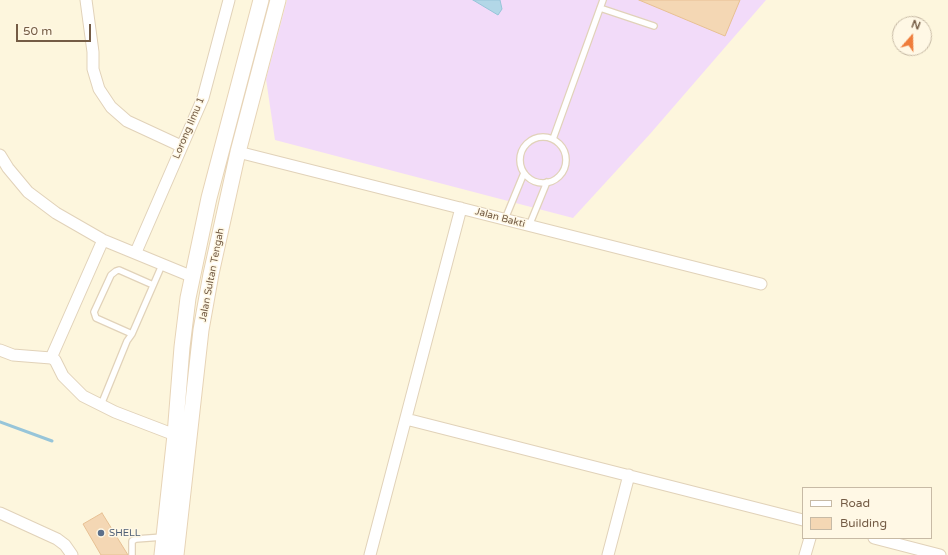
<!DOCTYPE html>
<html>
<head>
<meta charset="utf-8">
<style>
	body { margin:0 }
	#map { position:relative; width:948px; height:555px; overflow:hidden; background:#fdf6dd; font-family:"Varela Round",sans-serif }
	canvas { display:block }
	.legend { position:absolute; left:802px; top:487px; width:130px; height:52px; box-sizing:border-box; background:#fff8e5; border:1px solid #c7baa5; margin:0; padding:5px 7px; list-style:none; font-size:12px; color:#745c45 }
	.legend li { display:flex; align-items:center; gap:8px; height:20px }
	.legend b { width:20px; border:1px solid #c7baa5 }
	.north { position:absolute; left:892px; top:16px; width:40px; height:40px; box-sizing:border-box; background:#fff8e5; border:1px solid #c7baa5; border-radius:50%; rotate:20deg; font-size:11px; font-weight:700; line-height:16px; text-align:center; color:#745c45 }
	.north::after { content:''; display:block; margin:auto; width:14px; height:18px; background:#ef7d3b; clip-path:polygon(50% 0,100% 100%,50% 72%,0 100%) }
	.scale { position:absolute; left:16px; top:24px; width:75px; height:18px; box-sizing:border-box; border:2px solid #745c45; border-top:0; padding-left:5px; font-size:12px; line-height:14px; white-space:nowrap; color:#745c45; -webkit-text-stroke:3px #fff8e5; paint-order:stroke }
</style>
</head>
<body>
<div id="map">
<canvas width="948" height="555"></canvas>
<ul class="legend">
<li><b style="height:5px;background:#fff"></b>Road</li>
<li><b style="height:11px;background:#f4d7b4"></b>Building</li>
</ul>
<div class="north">N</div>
<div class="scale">50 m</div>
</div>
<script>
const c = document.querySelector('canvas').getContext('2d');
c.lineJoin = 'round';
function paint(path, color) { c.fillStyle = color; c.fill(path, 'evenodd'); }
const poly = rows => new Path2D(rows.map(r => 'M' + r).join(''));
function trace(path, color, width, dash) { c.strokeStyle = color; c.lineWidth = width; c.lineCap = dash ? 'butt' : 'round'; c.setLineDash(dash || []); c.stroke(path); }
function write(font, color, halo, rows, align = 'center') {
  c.font = font + ' "Varela Round",sans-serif'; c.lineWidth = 3; c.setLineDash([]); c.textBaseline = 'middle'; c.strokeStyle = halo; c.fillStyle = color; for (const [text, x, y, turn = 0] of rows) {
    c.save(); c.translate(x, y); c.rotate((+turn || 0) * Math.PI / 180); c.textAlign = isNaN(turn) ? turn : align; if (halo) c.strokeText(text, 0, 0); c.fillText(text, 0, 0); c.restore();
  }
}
const education = poly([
	[287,0,766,0,650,134,573,218,275,140,266,79]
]);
const water = poly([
	[473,0,500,0,502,9,498,15,473,0]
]);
const stream = poly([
	[0,422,52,441]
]);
const building = poly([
	[639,0,740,0,725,36,639,0],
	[102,513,128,555,101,555,83,524,102,513]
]);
const service = poly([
	[600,8,654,26],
	'520 160a23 23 0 1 1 46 0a23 23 0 1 1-46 0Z',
	[553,139,603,0],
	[505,219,524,173],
	[529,226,547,182],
	[132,334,96,318,94,312,111,275,116,271,119,270,153,285],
	[101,405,127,341,132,334,162,265],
	[132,555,132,541,136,539,163,537]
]);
const minor = poly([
	[86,0,93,52,93,69,99,89,111,107,127,121,181,146],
	[238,152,761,284],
	[0,155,8,168,28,192,56,213,103,240,193,277],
	[136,252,203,98,229,0],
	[0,350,13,355,51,358,55,360,63,376,83,396,115,412,175,435],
	[51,358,103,240],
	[406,419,803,520],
	[0,513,57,539,65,545,72,555],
	[874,538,940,555],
	[370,555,461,208],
	[608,555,629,475],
	[805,555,810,538]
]);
const secondary = poly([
	[162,555,175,435,182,347,188,298,209,198,261,0],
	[176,555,201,330,211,274,238,152,278,0]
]);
const markers = [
	[101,533,4,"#5c6f8a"]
];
const streetNames = [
	["Lorong Ilmu 1",189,128,-67],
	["Jalan Bakti",500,218,15],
	["Jalan Sultan Tengah",212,275,-79]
];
const serviceNames = [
	["SHELL",109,533]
];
paint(education, '#f2dbf9');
paint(water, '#b2d7e7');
trace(water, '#97c5d9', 1);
trace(stream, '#97c5d9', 3);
paint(building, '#f4d7b4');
trace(building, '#e7c093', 1);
trace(service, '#e1d2b9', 8);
trace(minor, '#e1d2b9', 13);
trace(secondary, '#e7d4b7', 17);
trace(service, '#fff', 5.5);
trace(minor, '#fff', 11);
trace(secondary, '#fff', 15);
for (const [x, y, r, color] of markers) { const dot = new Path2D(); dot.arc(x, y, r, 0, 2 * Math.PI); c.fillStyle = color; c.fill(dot); trace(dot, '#fff8e5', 1.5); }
write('10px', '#745c45', '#fff8e5', streetNames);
write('10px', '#4e5e75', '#fff8e5', serviceNames, 'left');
</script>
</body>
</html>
